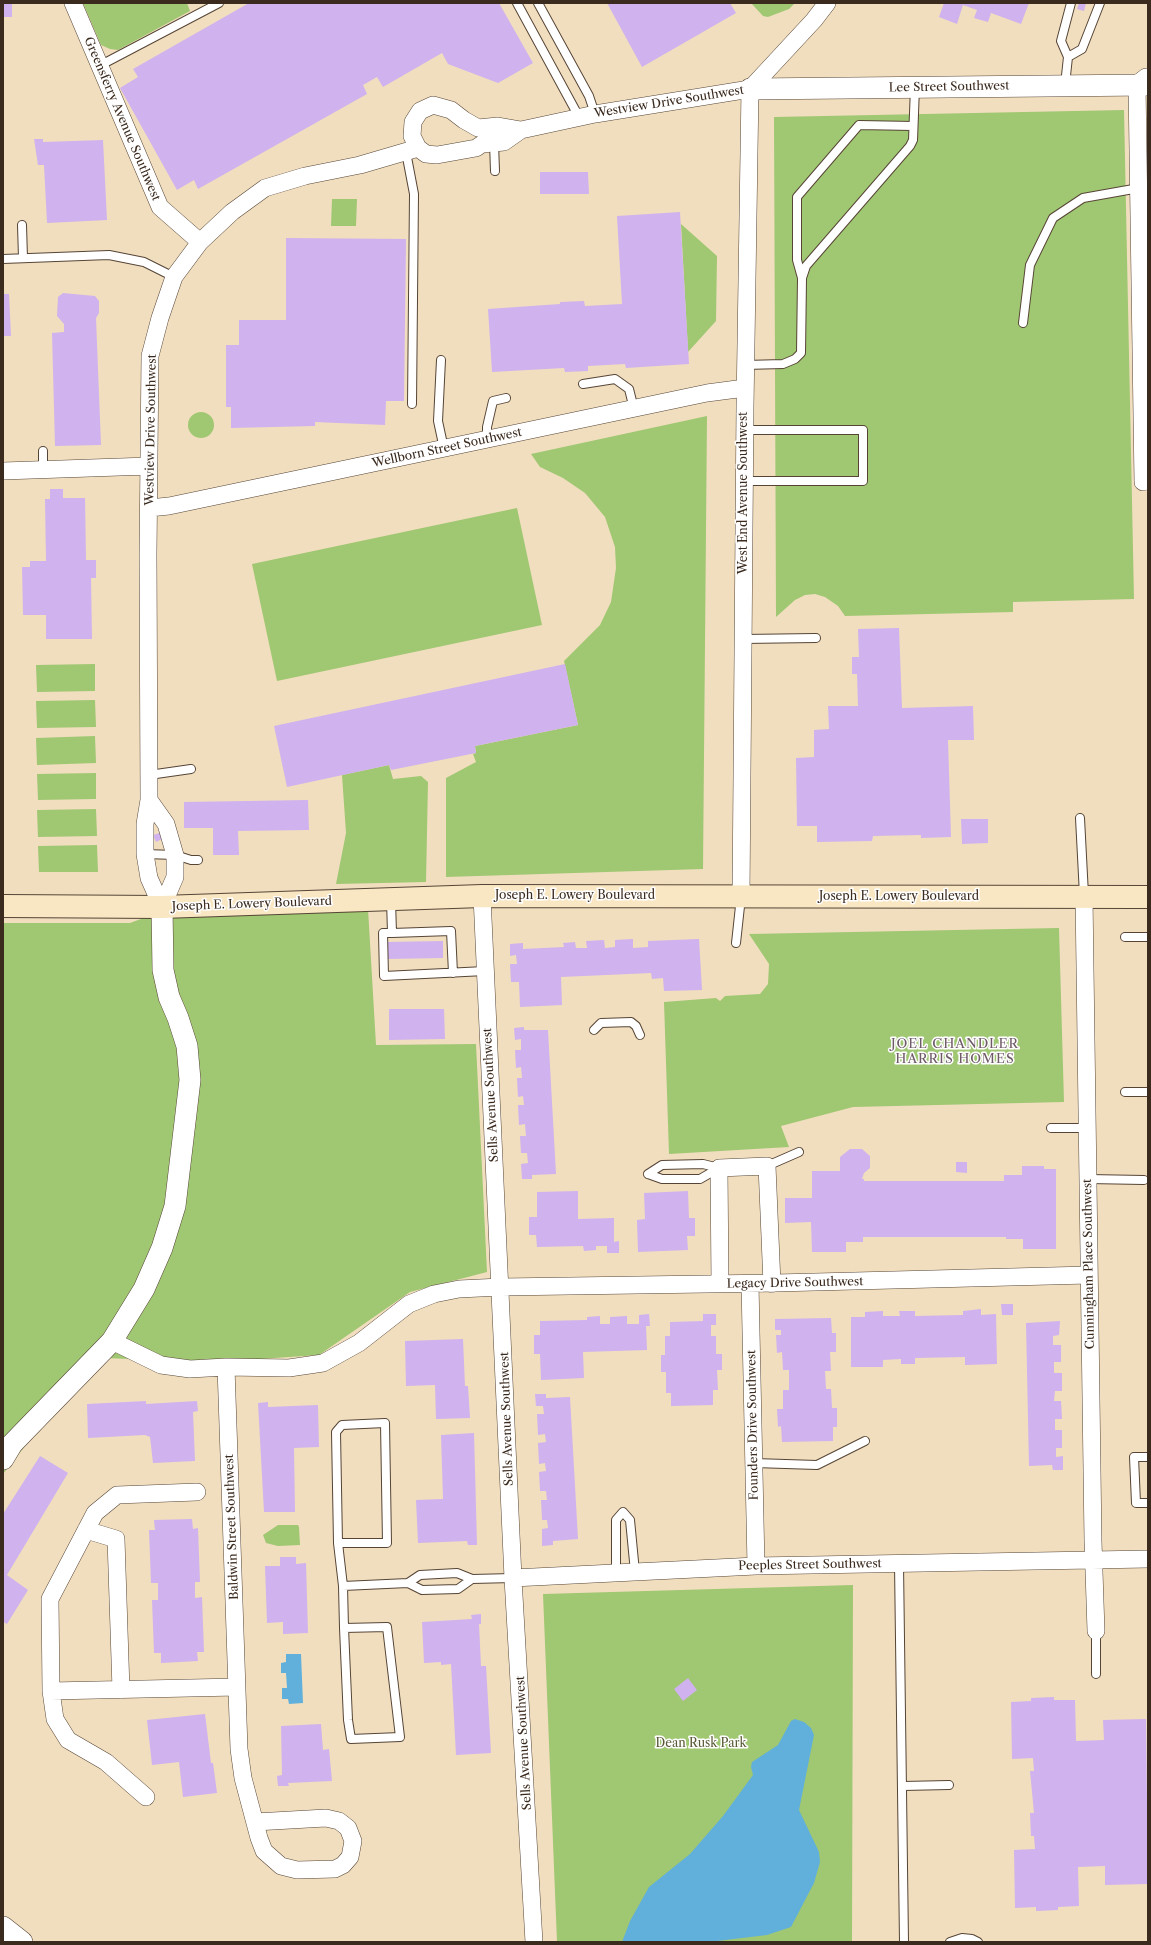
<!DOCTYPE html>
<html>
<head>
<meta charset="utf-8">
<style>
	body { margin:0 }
	#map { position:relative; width:1151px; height:1945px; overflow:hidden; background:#f1debf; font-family:"Libre Caslon Text",serif }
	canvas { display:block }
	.frame { position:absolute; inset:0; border:4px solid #3b2a1e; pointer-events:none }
</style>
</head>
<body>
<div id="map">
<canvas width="1151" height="1945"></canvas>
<div class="frame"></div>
</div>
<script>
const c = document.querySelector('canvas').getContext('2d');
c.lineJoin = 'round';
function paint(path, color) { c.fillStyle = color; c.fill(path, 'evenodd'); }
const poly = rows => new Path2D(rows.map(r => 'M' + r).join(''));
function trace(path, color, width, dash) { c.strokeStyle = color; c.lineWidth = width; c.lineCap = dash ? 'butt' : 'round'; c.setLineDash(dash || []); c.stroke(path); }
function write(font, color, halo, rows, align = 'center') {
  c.font = font + ' "Libre Caslon Text",serif'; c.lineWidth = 3; c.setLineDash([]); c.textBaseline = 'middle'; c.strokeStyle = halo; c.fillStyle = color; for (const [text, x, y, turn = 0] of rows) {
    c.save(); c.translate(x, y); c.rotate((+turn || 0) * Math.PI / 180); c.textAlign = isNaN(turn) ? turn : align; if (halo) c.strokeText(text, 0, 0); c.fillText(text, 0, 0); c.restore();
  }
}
const green = poly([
	[83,3,187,3,190,11,118,50,110,49,101,45],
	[751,3,795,3,789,9,768,17,763,16],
	[1124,110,1134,599,1013,602,1013,612,845,616,838,606,825,597,815,594,805,595,795,600,776,617,774,117],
	[332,199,357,199,356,226,331,226],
	[681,224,717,256,716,321,688,352],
	'188 425a13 13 0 1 1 26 0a13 13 0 1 1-26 0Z',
	[707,416,703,869,446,877,446,778,476,762,473,754,476,753,475,746,578,725,564,661,600,625,611,602,616,568,615,547,605,517,585,493,563,478,540,467,531,454],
	[517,508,542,625,277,681,252,564],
	[95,664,95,691,37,692,36,665],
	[95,700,96,727,37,728,36,701],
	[95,736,96,763,37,765,36,738],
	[389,765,393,779,421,776,428,782,426,882,336,884,346,833,342,775],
	[96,773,96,799,38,800,37,774],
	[96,809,97,836,38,837,37,810],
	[97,845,98,872,39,872,38,846],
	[187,902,368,909,376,1045,476,1044,487,1272,410,1292,319,1355,215,1362,103,1358,48,1417,3,1474,3,923,130,923],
	[1059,928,1064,1102,853,1107,781,1126,789,1147,669,1154,664,1002,716,998,720,1001,725,996,760,994,768,984,769,964,749,934],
	[278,1525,298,1525,299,1527,300,1545,278,1546,266,1543,263,1535],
	[853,1585,852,1942,557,1942,543,1594]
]);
const water = poly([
	[286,1654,301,1654,303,1703,289,1704,288,1699,282,1699,282,1688,287,1688,286,1673,281,1673,281,1663,286,1662],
	[795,1719,804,1722,811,1728,814,1735,799,1810,819,1852,820,1862,814,1883,791,1927,767,1935,709,1942,622,1942,630,1921,649,1887,690,1854,723,1816,753,1775,751,1767,752,1762,778,1745,791,1721]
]);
const building = poly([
	[3,3,12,3,12,17,3,17],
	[249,3,499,3,533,63,498,83,448,64,442,53,383,87,377,77,363,85,367,94,198,189,194,180,177,190,120,88,138,77,133,69],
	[607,3,730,3,736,13,642,67],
	[944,3,1029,3,1021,24,991,13,988,22,974,18,977,10,963,5,957,24,939,17],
	[1079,3,1086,3,1084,11,1077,9],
	[34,139,43,139,43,142,103,140,107,220,47,223,44,165,38,165],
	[540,172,588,172,589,194,540,194],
	[680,212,689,364,626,368,625,364,588,366,588,371,565,372,564,368,492,372,488,309,560,304,560,302,584,301,585,306,622,304,617,216],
	[286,238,406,239,404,401,386,401,385,425,315,422,315,426,231,428,231,407,226,407,226,345,239,345,239,320,286,320],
	[63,293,95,296,99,301,99,313,96,318,101,445,55,446,52,333,64,332,64,324,57,316,58,297],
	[3,294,9,294,11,336,3,336],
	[50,489,63,489,63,498,85,498,86,560,96,560,96,578,91,578,92,639,46,639,46,615,23,615,22,567,30,567,30,561,46,561,45,499,50,499],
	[899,628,902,708,973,706,974,740,948,740,951,837,921,838,921,835,873,836,872,841,817,842,817,826,797,826,796,758,814,757,814,730,829,729,828,706,858,706,857,674,852,674,852,657,859,657,858,629],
	[565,664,578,725,475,746,476,753,391,770,389,765,287,787,274,726],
	[308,800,309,830,238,831,239,855,213,855,213,828,184,828,184,802],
	[961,819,988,819,988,843,962,844],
	[160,833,162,839,156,842,153,835],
	[633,939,633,948,648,947,648,941,699,939,702,990,664,991,663,978,652,979,651,973,561,977,562,1005,520,1007,519,982,511,982,510,964,517,964,516,955,510,956,510,944,523,943,523,949,564,947,563,943,575,942,576,948,587,948,586,941,604,940,605,948,615,947,615,940],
	[443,941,443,958,387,959,386,942],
	[389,1009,444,1009,445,1039,389,1040],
	[524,1027,524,1030,548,1030,556,1174,532,1175,532,1179,522,1179,521,1164,528,1163,527,1153,521,1153,520,1136,526,1136,525,1124,519,1125,518,1105,524,1105,523,1096,518,1097,517,1078,522,1078,521,1067,516,1068,515,1050,521,1050,521,1039,515,1040,514,1028],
	[850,1149,862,1149,870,1156,870,1168,864,1173,862,1179,864,1179,864,1181,1004,1181,1004,1175,1022,1175,1022,1166,1044,1166,1044,1169,1056,1169,1056,1249,1023,1249,1023,1239,1006,1239,1006,1237,863,1237,863,1242,846,1242,846,1252,812,1252,811,1222,785,1223,785,1198,812,1198,812,1171,840,1171,840,1157],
	[956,1162,967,1162,967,1173,956,1172],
	[578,1191,578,1219,614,1218,614,1242,619,1241,619,1253,607,1253,607,1246,596,1246,596,1250,584,1251,583,1246,537,1247,536,1235,529,1235,529,1217,537,1217,537,1192],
	[688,1191,689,1218,695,1218,695,1236,687,1236,688,1250,638,1252,637,1220,645,1219,644,1193],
	[1001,1304,1013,1304,1013,1315,1002,1315],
	[981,1309,981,1315,996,1314,997,1364,965,1365,965,1357,915,1358,915,1364,901,1364,901,1359,883,1360,883,1367,851,1367,851,1317,865,1317,865,1312,883,1311,883,1316,900,1316,899,1311,915,1311,915,1316,963,1315,963,1311],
	[649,1314,650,1326,646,1326,647,1350,583,1352,584,1378,541,1380,540,1354,534,1354,534,1335,540,1335,540,1321,587,1320,587,1317,600,1316,600,1324,610,1324,610,1317,627,1316,627,1324,639,1324,639,1315],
	[703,1314,716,1314,716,1325,711,1325,711,1336,716,1336,716,1354,722,1354,722,1370,717,1370,718,1390,713,1390,713,1405,671,1406,671,1393,666,1393,666,1372,661,1372,661,1355,665,1355,665,1336,670,1336,670,1322,703,1321],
	[831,1318,832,1333,836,1333,836,1352,830,1352,831,1371,825,1371,826,1389,831,1389,832,1408,837,1408,837,1427,833,1427,833,1441,782,1442,781,1426,778,1427,777,1409,783,1409,783,1390,789,1390,789,1370,783,1370,782,1352,777,1353,776,1335,781,1335,781,1330,775,1330,775,1319],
	[1060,1321,1059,1335,1053,1336,1053,1345,1061,1345,1061,1362,1054,1362,1054,1373,1062,1373,1062,1391,1055,1391,1054,1401,1061,1401,1062,1419,1055,1419,1055,1430,1062,1430,1062,1448,1056,1448,1056,1457,1063,1456,1063,1470,1053,1470,1052,1465,1029,1466,1026,1323],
	[463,1339,465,1386,468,1386,470,1418,436,1419,435,1385,406,1386,405,1341],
	[535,1394,546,1394,546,1398,570,1397,578,1539,553,1541,553,1545,542,1546,542,1529,548,1528,547,1520,542,1520,541,1500,547,1500,546,1491,540,1491,539,1472,546,1471,545,1463,539,1464,538,1443,546,1442,545,1434,538,1435,537,1414,544,1414,543,1406,536,1406],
	[146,1401,146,1404,197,1401,198,1411,193,1412,195,1461,153,1463,150,1437,145,1435,88,1438,87,1404],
	[268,1402,268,1407,318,1405,319,1447,294,1448,295,1512,264,1512,258,1403],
	[474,1433,477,1545,468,1545,467,1541,418,1543,416,1500,443,1499,441,1435],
	[40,1456,68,1473,7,1575,28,1590,7,1624,3,1622,3,1514],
	[192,1519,193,1529,198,1528,200,1582,195,1582,195,1598,202,1597,204,1652,197,1652,198,1661,161,1663,161,1653,154,1653,152,1600,158,1600,158,1583,151,1583,149,1530,155,1530,154,1520],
	[280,1557,296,1557,296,1564,306,1563,308,1633,283,1634,283,1622,267,1623,265,1566,280,1566],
	[481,1614,481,1624,479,1624,481,1666,486,1666,491,1753,456,1755,451,1664,441,1665,441,1662,424,1663,422,1622,472,1619,471,1615],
	[688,1678,697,1690,683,1701,674,1689],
	[1054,1697,1054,1700,1075,1700,1076,1741,1104,1740,1103,1720,1146,1719,1148,1884,1105,1885,1105,1866,1078,1867,1079,1906,1058,1907,1058,1910,1036,1911,1036,1907,1015,1908,1014,1850,1035,1849,1034,1836,1031,1836,1030,1813,1034,1813,1030,1771,1034,1771,1033,1758,1012,1759,1011,1702,1031,1701,1031,1698],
	[205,1714,211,1763,213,1763,217,1793,183,1797,179,1762,152,1765,147,1720],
	[321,1724,323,1750,329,1749,332,1781,288,1783,289,1786,278,1786,277,1776,282,1775,281,1726]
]);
const service = poly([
	[517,3,579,117],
	[538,3,589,96,595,114],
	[1068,57,1082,49,1100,3],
	[99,66,219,3],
	[1065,85,1068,57,1061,41,1071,3],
	[494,143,495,171],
	[406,152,414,194,412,404],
	[22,225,23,258],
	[3,259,109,255,144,262,174,277],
	[802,278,806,266,910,146,913,140,915,87],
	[1023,323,1030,265,1053,218,1083,198,1139,188],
	[441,360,438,421,444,449],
	[745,365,783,364,795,359,801,353,802,278,797,260,797,197,859,125,913,126],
	[583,384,615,379,629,389,634,409],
	[487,440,487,427,493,401,506,398],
	[43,451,43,469],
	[744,481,863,481,863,430,745,430],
	[743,639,816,638],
	[149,775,191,769],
	[1080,818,1084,895],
	[145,854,175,855,191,860,198,860],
	[391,900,392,933,383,933,384,976,485,971],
	[392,933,451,931,453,973],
	[1125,937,1148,937],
	[736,943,741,897],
	[594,1030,601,1023,631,1022,636,1026,640,1035],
	[1125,1092,1148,1092],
	[1051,1128,1087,1128],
	[767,1166,799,1152],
	[648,1174,662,1179,700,1179,719,1168],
	[648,1174,662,1165,703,1164,719,1168],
	[1088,1179,1144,1180],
	[1148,1457,1134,1457,1136,1503,1148,1503],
	[754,1463,817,1465,865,1441],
	[338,1543,387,1543,385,1423,342,1425,336,1432,338,1543,343,1586,344,1628,348,1720,351,1739,400,1737,387,1627,344,1628],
	[899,1564,904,1942],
	[616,1573,616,1520,623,1512,630,1520,635,1572],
	[408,1583,422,1590,458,1589,472,1579],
	[343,1586,408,1583,420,1575,457,1573,472,1579,513,1578],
	[1096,1674,1096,1631],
	[903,1786,949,1785],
	[950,1942,962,1938,972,1939,978,1942]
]);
const minor = poly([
	[73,3,160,207,200,242],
	[521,130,504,142,482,144,476,148,437,155,426,154,418,148,412,136,413,122,420,111,433,105,451,110,464,120,478,128,498,126,521,130,595,114,750,89,814,20,827,3],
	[3,471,149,466],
	[1143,482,1137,84,1146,77],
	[149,508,169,506,707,393,745,388],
	[149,800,166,824,175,855,175,877,162,907],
	[482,896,513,1578,534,1942],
	[1084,896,1093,1541,1096,1631],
	[741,897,745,407,750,89],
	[162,907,149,878,145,854,145,824,149,800,148,554,150,356,160,318,174,277,200,242,232,212,265,188,305,176,360,165,418,148],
	[720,1284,719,1168,767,1166,772,1284],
	[750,1284,756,1566],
	[112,1341,161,1365,190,1369,226,1367,289,1368,323,1363,359,1343,409,1304,434,1294,459,1289,501,1287,776,1283,1089,1275],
	[226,1367,239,1749,243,1778,259,1838,264,1851,281,1866,297,1870,335,1869,343,1865,350,1857,353,1841,348,1828,339,1821,326,1818,255,1822],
	[197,1492,117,1495,95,1513,50,1599,51,1691,237,1687],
	[86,1530,116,1539,121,1690],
	[513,1578,756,1566,1148,1559],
	[51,1691,55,1719,68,1740,106,1762,146,1797]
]);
const tertiary = poly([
	[750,89,1148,85],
	[3,1459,12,1444,112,1341,144,1289,162,1248,175,1206,190,1080,187,1046,178,1018,169,997,163,970,162,907],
	[3,1927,22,1942]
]);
const secondary = poly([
	[3,906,162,907,482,896,1148,897]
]);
const streetNames = [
	["Lee Street Southwest",949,87,-1],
	["Westview Drive Southwest",669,102,-9],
	["Greensferry Avenue Southwest",122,119,67],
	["Westview Drive Southwest",151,430,-89],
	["Wellborn Street Southwest",447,448,-12],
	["West End Avenue Southwest",744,493,-90],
	["Joseph E. Lowery Boulevard",575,896],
	["Joseph E. Lowery Boulevard",899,897],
	["Joseph E. Lowery Boulevard",252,904,-2],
	["Sells Avenue Southwest",491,1095,-93],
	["Cunningham Place Southwest",1089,1264,-91],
	["Legacy Drive Southwest",795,1283,-1],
	["Sells Avenue Southwest",507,1419,-92],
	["Founders Drive Southwest",753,1425,-91],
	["Baldwin Street Southwest",232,1527,-92],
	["Peeples Street Southwest",810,1565,-1],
	["Sells Avenue Southwest",524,1743,-93]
];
const parkNames = [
	["Dean Rusk Park",701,1744]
];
const neighbourhoodNames = [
	["JOEL CHANDLER",955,1044],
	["HARRIS HOMES",955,1059]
];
paint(green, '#a0c772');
paint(water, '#60b0db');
paint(building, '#d0b2ee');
trace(service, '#564536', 10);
trace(minor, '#564536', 18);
trace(tertiary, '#564536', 22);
trace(secondary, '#564536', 24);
trace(service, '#fff', 8);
trace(minor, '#fff', 17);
trace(tertiary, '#fff', 21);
trace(secondary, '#f9e7c3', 22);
write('12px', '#3b2a1e', '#fff', streetNames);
write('12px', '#595937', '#fff', parkNames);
c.letterSpacing = '1px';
write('13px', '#6f5a67', '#fff', neighbourhoodNames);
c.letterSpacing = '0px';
</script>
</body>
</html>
